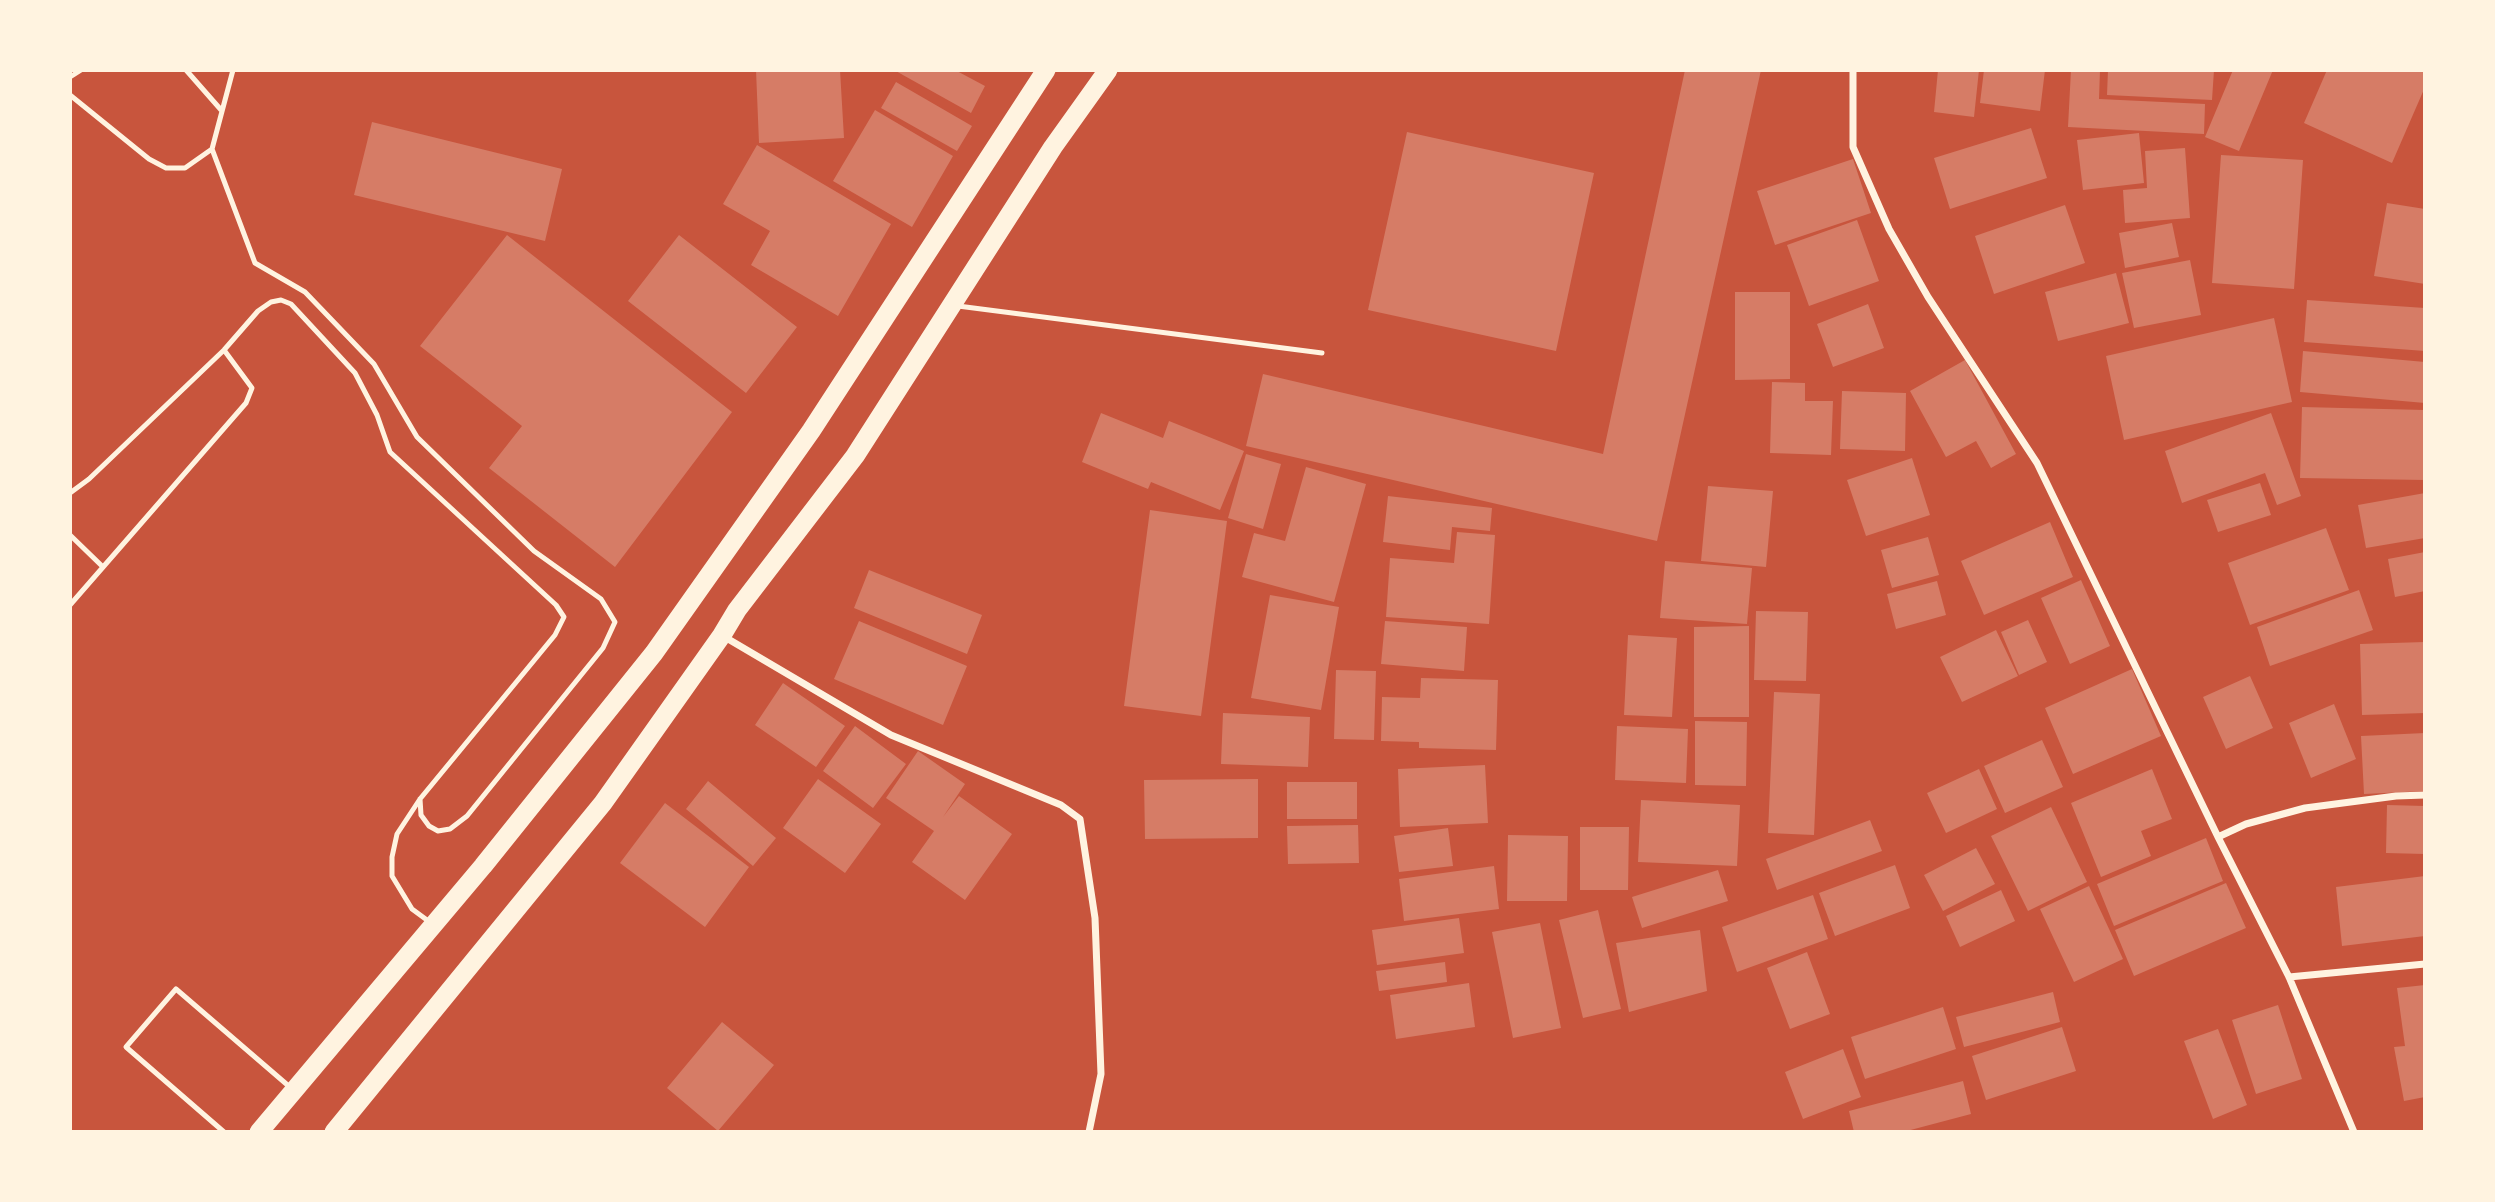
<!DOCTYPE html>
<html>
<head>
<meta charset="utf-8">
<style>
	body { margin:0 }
	#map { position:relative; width:2495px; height:1202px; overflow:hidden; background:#c8553d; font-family:"PT Sans Narrow",sans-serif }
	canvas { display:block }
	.frame { position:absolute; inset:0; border:72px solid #fff3e0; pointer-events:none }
</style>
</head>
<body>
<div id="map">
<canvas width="2495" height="1202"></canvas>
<div class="frame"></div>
</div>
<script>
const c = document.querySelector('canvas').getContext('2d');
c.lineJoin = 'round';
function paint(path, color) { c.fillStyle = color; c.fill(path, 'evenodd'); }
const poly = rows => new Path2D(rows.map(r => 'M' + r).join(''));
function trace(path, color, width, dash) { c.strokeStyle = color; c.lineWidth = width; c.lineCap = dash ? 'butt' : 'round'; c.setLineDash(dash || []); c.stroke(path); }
const building = poly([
	[756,70,840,70,844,138,759,143],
	[894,70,955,70,985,86,971,113],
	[1685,70,1761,70,1657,541,1246,446,1263,374,1603,454],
	[1938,70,1979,70,1974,117,1934,112],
	[1984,70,2045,70,2040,111,1980,103],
	[2071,70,2100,70,2099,99,2205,104,2204,134,2068,127],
	[2108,70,2214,70,2212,100,2107,95],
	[2233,70,2273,70,2239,151,2205,137],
	[2327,70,2425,70,2425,87,2392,163,2304,123],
	[896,82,972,126,957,151,881,108],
	[875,110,953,156,912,227,833,181],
	[372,122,562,169,545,241,354,195],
	[2031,128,2047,178,1950,209,1934,158],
	[1407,132,1594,173,1556,351,1368,310],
	[2139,133,2144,183,2083,190,2077,140],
	[757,145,891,224,838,316,751,265,770,231,723,204],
	[2185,148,2190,218,2125,223,2123,190,2147,188,2145,151],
	[2221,155,2303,160,2294,289,2212,283],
	[1853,159,1871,213,1775,245,1757,191],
	[2387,203,2425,209,2425,284,2374,276],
	[2065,205,2085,263,1994,294,1975,236],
	[1857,220,1879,281,1809,306,1787,245],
	[2172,223,2179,257,2125,268,2119,233],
	[507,235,732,412,615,567,489,468,522,426,420,346],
	[679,235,797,327,746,393,628,301],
	[2190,260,2201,315,2134,328,2122,273],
	[2116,273,2129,323,2058,341,2045,292],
	[1735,292,1790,292,1790,379,1735,380],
	[2307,300,2425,308,2425,351,2304,342],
	[1868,304,1884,348,1833,367,1817,324],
	[2274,318,2292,402,2124,440,2106,356],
	[2303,351,2425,362,2425,403,2300,392],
	[1965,360,2016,454,1991,468,1976,441,1946,457,1910,391],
	[1772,382,1805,383,1805,401,1833,401,1831,455,1770,453],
	[1842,391,1906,393,1905,451,1840,449],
	[2302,407,2425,410,2425,480,2300,478],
	[1101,413,1163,438,1169,421,1244,451,1220,510,1151,482,1148,489,1082,462],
	[2271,413,2301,496,2277,505,2265,473,2182,503,2165,451],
	[1246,454,1281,464,1263,529,1228,518],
	[1912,458,1930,515,1866,536,1847,480],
	[1306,467,1366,484,1334,602,1242,577,1254,533,1285,541],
	[2260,483,2271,515,2218,532,2207,500],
	[1708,486,1773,491,1766,567,1701,561],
	[2425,493,2425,538,2366,548,2358,505],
	[1388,496,1492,508,1490,531,1452,527,1450,550,1383,542],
	[1150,510,1227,521,1201,716,1124,706],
	[2050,522,2073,577,1984,615,1961,561],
	[2326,528,2349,590,2250,625,2228,563],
	[1457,532,1495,535,1489,624,1386,617,1390,558,1454,563],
	[1928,537,1939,575,1892,588,1881,550],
	[2425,552,2425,591,2395,597,2388,559],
	[1665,561,1752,568,1747,624,1660,618],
	[869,570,982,615,967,654,854,608],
	[2081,580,2110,646,2070,664,2041,598],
	[1937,581,1946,615,1896,629,1887,594],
	[2359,590,2373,630,2270,666,2257,627],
	[1270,595,1339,607,1321,710,1251,698],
	[1756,611,1808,612,1806,681,1754,680],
	[2028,620,2047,662,2019,675,2001,632],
	[859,621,967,666,943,725,834,679],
	[1385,621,1467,627,1464,671,1381,664],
	[1749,626,1749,717,1694,717,1694,627],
	[1996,630,2018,676,1962,702,1940,657],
	[1628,635,1677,638,1672,717,1624,715],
	[2425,642,2425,713,2362,715,2360,644],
	[2132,669,2161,736,2073,774,2045,708],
	[1336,670,1376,671,1374,740,1334,739],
	[2250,676,2273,728,2226,749,2203,697],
	[1421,678,1498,680,1496,750,1419,748,1419,742,1381,741,1382,697,1420,698],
	[783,683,845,726,816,767,755,725],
	[1774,692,1820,694,1814,835,1768,833],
	[2334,704,2356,759,2311,778,2289,723],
	[1223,713,1310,717,1308,767,1221,764],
	[1695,721,1747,722,1746,786,1695,785],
	[855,726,906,764,873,808,823,771],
	[1617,726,1688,729,1686,783,1615,780],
	[2425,733,2425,791,2364,794,2361,736],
	[2042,740,2063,787,2005,813,1984,766],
	[918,751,965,784,943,817,959,796,1012,834,965,900,912,862,934,831,886,798],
	[1485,765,1488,823,1400,827,1398,769],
	[1979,769,1997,809,1946,833,1927,793],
	[2152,769,2172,819,2141,831,2151,856,2101,877,2071,803],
	[818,779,881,824,845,873,783,828],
	[1258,779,1258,838,1145,839,1144,780],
	[708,781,776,838,753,866,686,809],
	[1287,782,1357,782,1357,819,1287,819],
	[1641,800,1740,805,1737,866,1638,862],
	[665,803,749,867,705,927,620,863],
	[2387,805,2425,806,2425,854,2386,853],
	[2051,807,2087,882,2028,911,1991,836],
	[1870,820,1882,851,1777,890,1766,859],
	[1358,825,1359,863,1288,864,1287,826],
	[1580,827,1629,827,1628,890,1580,890],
	[1448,828,1453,866,1399,872,1394,836],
	[1508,835,1568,836,1567,901,1507,901],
	[2206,838,2223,881,2114,926,2097,884],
	[1976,848,1995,884,1943,911,1924,875],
	[1895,865,1910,908,1835,936,1819,893],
	[1494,866,1499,909,1404,921,1399,879],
	[1718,870,1728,901,1642,928,1632,897],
	[2425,876,2425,936,2342,946,2336,887],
	[2226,883,2246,928,2134,976,2115,930],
	[2089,886,2123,959,2074,982,2040,909],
	[2001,890,2015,921,1960,947,1946,916],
	[1813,895,1828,939,1737,972,1722,927],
	[1598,910,1621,1009,1583,1018,1559,920],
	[1459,918,1464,953,1377,965,1372,930],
	[1540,923,1561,1028,1513,1038,1492,932],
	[1700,930,1707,991,1629,1012,1616,943],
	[1807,952,1830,1014,1790,1029,1767,968],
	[1445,962,1447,982,1379,991,1376,971],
	[1469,983,1475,1027,1396,1039,1390,995],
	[2425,985,2425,1097,2404,1101,2394,1047,2405,1046,2397,988],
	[2053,992,2060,1022,1964,1047,1956,1017],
	[2278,1005,2302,1079,2256,1094,2232,1020],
	[1943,1007,1956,1049,1865,1079,1851,1037],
	[722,1022,774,1065,718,1131,667,1088],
	[2062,1027,2076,1071,1986,1100,1972,1056],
	[2218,1029,2247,1105,2213,1119,2184,1041],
	[1843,1049,1861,1097,1803,1119,1785,1072],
	[1963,1081,1971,1114,1903,1132,1854,1132,1849,1111]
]);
const service = poly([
	[186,70,222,111],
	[70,77,81,70],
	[70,95,149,159,166,168,185,168,212,149,233,70],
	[212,149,255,263,305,292,374,364,417,437,534,551,601,599,615,622,603,648,467,816,450,829,438,831,429,826,421,815,420,799],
	[958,306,1322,353],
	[70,493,89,479,224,350,258,311,271,302,281,300,291,304,355,373,377,415,390,452,556,605,564,617,555,635,420,799,397,834,392,857,392,876,412,909,431,923],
	[70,535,103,567],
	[70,605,246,403,252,388,224,350],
	[224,1132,126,1047,176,989,291,1088]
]);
const minor = poly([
	[1853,70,1853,147,1889,229,1928,297,2037,463,2218,837,2289,977,2354,1132],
	[723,636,891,735,1061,805,1080,819,1095,918,1101,1074,1089,1132],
	[2218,837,2246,824,2305,808,2396,796,2425,795],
	[2289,977,2425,964]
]);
const trunk = poly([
	[259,1132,483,866,654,653,811,431,1046,70],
	[334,1132,603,803,722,635,737,610,855,456,1053,147,1108,70]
]);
paint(building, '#d67c66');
trace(service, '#fff3e0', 5);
trace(minor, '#fff3e0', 7);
trace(trunk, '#fff3e0', 19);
</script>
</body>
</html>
